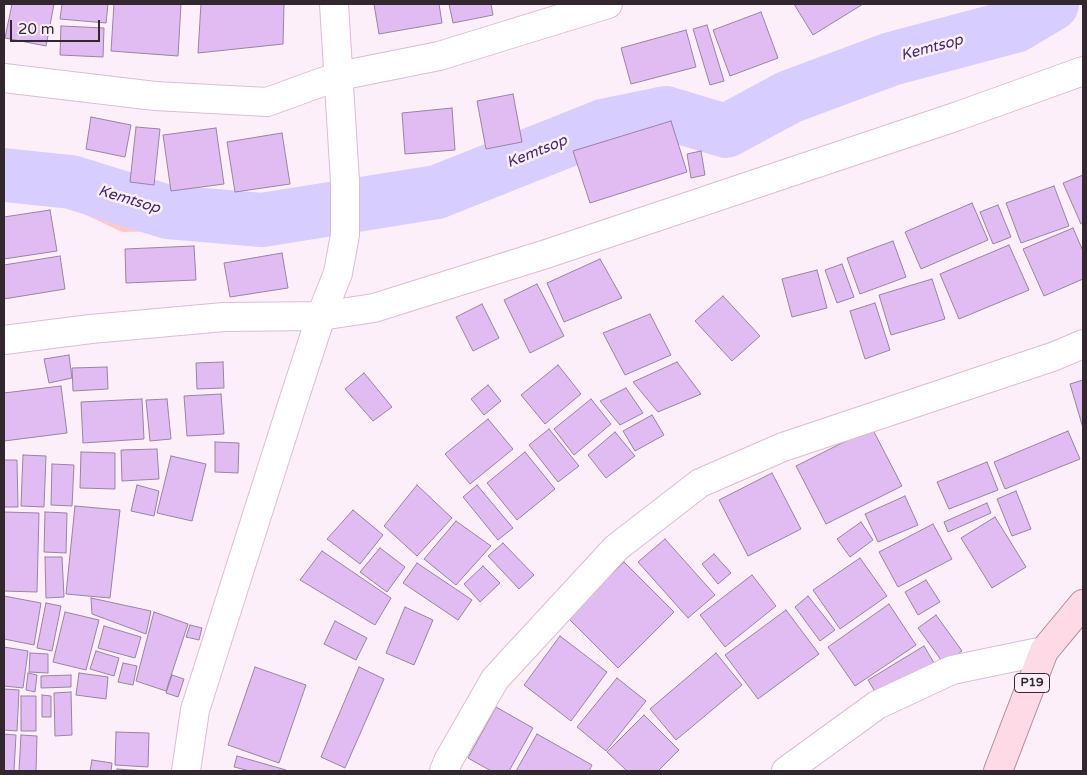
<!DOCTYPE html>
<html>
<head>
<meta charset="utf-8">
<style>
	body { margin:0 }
	#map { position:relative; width:1087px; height:775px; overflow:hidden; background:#fdeff9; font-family:"Varela Round",sans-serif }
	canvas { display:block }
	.frame { position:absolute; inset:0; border:5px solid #32262f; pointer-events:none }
	.scale { position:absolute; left:10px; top:20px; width:90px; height:22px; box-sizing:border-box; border:2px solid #32262f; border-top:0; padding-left:6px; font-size:15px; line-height:18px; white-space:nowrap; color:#32262f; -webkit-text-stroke:4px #fdeff9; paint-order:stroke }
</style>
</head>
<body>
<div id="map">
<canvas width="1087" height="775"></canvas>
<div class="frame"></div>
<div class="scale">20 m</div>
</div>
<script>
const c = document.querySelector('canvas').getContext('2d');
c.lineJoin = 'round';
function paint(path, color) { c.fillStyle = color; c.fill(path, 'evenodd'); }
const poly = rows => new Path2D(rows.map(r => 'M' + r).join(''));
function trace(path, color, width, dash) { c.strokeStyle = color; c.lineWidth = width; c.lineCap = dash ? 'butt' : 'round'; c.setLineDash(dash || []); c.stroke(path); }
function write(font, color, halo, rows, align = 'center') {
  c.font = font + ' "Varela Round",sans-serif'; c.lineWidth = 5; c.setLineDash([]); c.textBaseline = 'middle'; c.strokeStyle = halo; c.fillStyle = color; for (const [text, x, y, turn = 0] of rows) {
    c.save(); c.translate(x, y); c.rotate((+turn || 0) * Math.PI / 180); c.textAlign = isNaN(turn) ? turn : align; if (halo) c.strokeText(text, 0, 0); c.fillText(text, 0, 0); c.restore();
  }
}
const green = poly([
	[4,152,77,162,132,193,321,196,314,228,122,232,48,197,4,195]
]);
const river = poly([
	[4,175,71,182,168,212,262,220,437,192,603,126,666,113,726,131,789,97,891,59,1015,26,1052,4]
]);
const building = poly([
	[12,4,54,4,46,46,5,38,12,4],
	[62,4,108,4,106,23,60,19,62,4],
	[114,4,181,4,178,56,111,51,114,4],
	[201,4,284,4,283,44,198,53,201,4],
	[374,4,439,4,442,23,379,34,374,4],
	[449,4,491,4,493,15,453,23,449,4],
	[794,4,863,4,813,35,794,4],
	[761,12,778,58,730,76,713,30,761,12],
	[707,25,724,81,710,85,693,29,707,25],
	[61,26,104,28,103,57,60,55,61,26],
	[686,30,696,67,631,84,621,48,686,30],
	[513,94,522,142,486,149,477,101,513,94],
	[452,108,455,150,405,154,402,113,452,108],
	[91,117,131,125,125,157,86,149,91,117],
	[671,121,687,172,590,203,573,151,671,121],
	[136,127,160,129,154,185,130,182,136,127],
	[216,128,224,184,171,191,163,135,216,128],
	[282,133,290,184,235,192,227,142,282,133],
	[701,151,705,175,691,178,687,154,701,151],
	[1083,175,1083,223,1081,224,1063,183,1083,175],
	[1054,186,1069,226,1021,243,1006,203,1054,186],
	[972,203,988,240,921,269,905,232,972,203],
	[998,205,1011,237,993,244,980,212,998,205],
	[50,210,57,251,4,259,4,217,50,210],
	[1073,228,1083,251,1083,279,1044,296,1023,249,1073,228],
	[893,241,906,277,860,294,847,258,893,241],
	[1009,245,1029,290,959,319,940,274,1009,245],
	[194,246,196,280,126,283,125,249,194,246],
	[282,253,288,288,230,297,224,263,282,253],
	[60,256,65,289,4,299,4,265,60,256],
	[600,259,622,298,564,322,547,283,600,259],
	[842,264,854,297,837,303,825,270,842,264],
	[817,270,827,308,792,317,782,279,817,270],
	[932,279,945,319,891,335,879,295,932,279],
	[537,284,564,336,530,353,504,300,537,284],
	[723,296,760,336,732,361,695,321,723,296],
	[875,303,890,350,865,359,850,311,875,303],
	[482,304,499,338,473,351,456,317,482,304],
	[650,314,671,355,625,375,603,333,650,314],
	[69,355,72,378,49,383,44,359,69,355],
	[223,362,224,388,197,389,196,363,223,362],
	[677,362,701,394,658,412,633,382,677,362],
	[558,365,581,394,545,424,521,395,558,365],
	[107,367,108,389,73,391,72,368,107,367],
	[364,373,392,407,373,421,345,389,364,373],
	[1083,380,1083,428,1070,384,1083,380],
	[488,385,501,401,484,415,471,399,488,385],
	[61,386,67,433,4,441,4,393,61,386],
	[626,388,643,413,620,425,600,401,626,388],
	[221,394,224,434,187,436,184,396,221,394],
	[142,399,144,439,83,443,81,402,142,399],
	[167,399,171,439,150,441,146,400,167,399],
	[591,399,611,424,574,455,554,429,591,399],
	[652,415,664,435,635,451,623,431,652,415],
	[488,419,513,449,470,484,445,454,488,419],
	[872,428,902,486,826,524,796,466,872,428],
	[549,429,579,466,558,482,529,445,549,429],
	[1068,431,1080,459,1005,489,994,462,1068,431],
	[615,432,635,456,606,478,588,455,615,432],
	[215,442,239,443,238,473,215,472,215,442],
	[157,449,159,479,122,481,121,450,157,449],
	[81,452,115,453,115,489,80,488,81,452],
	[525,452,555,489,517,520,487,483,525,452],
	[23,455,46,456,44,507,21,506,23,455],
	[171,456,206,464,192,521,157,513,171,456],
	[4,460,17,460,18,507,4,507,4,460],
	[987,462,998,490,949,509,937,482,987,462],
	[52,464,74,465,72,506,51,505,52,464],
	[772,473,801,529,748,556,719,500,772,473],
	[137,485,159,491,154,516,131,511,137,485],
	[417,485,452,518,417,556,384,526,417,485],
	[477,485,513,528,498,540,463,497,477,485],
	[1016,491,1031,529,1012,536,997,499,1016,491],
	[905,496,918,525,878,542,865,514,905,496],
	[987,503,991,513,948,532,944,522,987,503],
	[75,506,120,510,110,598,66,594,75,506],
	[353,510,383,535,360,564,327,539,353,510],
	[4,512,39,513,37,592,4,591,4,512],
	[45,512,67,513,66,553,44,552,45,512],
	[995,517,1026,567,992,588,961,538,995,517],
	[456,521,491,546,456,585,424,559,456,521],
	[861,522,873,540,850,557,837,539,861,522],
	[933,524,952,559,898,587,879,552,933,524],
	[665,539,715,595,688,618,638,562,665,539],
	[503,543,534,575,519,589,488,556,503,543],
	[380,548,405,567,387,592,360,572,380,548],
	[322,551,391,598,375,625,300,580,322,551],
	[714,554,731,573,718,584,702,564,714,554],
	[45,557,62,557,64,597,46,598,45,557],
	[860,558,887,596,840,629,813,590,860,558],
	[624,562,674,612,618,668,568,618,624,562],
	[417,563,472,600,458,620,403,583,417,563],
	[483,566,500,583,480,602,464,584,483,566],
	[752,575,776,606,725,647,700,615,752,575],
	[926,580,940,602,918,615,905,592,926,580],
	[4,596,41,603,34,645,4,639,4,596],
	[808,596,835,630,820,641,795,607,808,596],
	[91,598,151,611,146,634,92,614,91,598],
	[46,603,61,606,52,651,37,648,46,603],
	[889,604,916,645,855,686,828,647,889,604],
	[405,607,433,620,414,665,386,653,405,607],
	[786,610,819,654,758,699,725,655,786,610],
	[65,612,99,620,86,670,53,662,65,612],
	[154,612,188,624,166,691,136,681,154,612],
	[936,615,962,651,944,664,918,628,936,615],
	[335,621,367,638,356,660,324,644,335,621],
	[190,625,202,628,199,640,186,637,190,625],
	[104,626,141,637,135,658,98,648,104,626],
	[560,636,607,672,571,721,524,685,560,636],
	[924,646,937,668,881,702,868,680,924,646],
	[4,647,28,651,23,688,4,686,4,647],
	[96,651,119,658,114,676,90,669,96,651],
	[30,653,48,654,48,673,29,672,30,653],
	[716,653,742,685,676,740,650,709,716,653],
	[123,663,137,666,133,685,118,682,123,663],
	[255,667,306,685,279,763,228,745,255,667],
	[359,667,384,679,345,768,321,757,359,667],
	[28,673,37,675,35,692,26,690,28,673],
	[79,673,108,677,106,699,76,695,79,673],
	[71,675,71,687,41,688,41,676,71,675],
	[172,675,184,679,178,697,166,693,172,675],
	[617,678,646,701,606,751,577,727,617,678],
	[4,689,19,690,17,731,4,730,4,689],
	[71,692,72,735,55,736,54,693,71,692],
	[42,695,51,696,51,717,42,717,42,695],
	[21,696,36,696,36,731,21,731,21,696],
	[496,707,533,728,509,771,491,771,468,758,496,707],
	[644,715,679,750,658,771,627,771,607,752,644,715],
	[116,732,149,733,148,767,115,765,116,732],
	[4,734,16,735,14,771,4,771,4,734],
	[537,734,592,765,589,771,516,771,537,734],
	[21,735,37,736,36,771,19,771,21,735],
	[237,756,286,770,286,771,250,771,234,767,237,756],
	[92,760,112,763,111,771,90,771,92,760],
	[117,769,146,771,117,771,117,769]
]);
const minor = poly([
	[4,78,155,96,267,102,339,76,439,56,608,4],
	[4,340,91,329,224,317,321,316,374,308,546,254,958,116,1083,71],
	[186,771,195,710,293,402,321,316,338,273,345,235,345,182,334,4],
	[444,771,448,761,495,679,616,548,700,483,783,447,1055,356,1083,344],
	[786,771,877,705,952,670,1044,651]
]);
const major = poly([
	[998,771,1044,651,1083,604]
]);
const shields = [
	[1032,683,35]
];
const shieldNames = [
	["P19",1032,683]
];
const waterNames = [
	["Kemtsop",932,48,-15],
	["Kemtsop",537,152,-22],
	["Kemtsop",129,200,17]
];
paint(green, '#f8cacb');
trace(river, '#d7ceff', 54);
paint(building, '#e0bcf3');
trace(building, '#9884a2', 1);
trace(minor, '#ddbcd5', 30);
trace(major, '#b58b9b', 30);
trace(minor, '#fff', 28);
trace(major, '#fddae6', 28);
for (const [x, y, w] of shields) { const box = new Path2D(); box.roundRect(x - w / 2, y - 9.5, w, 19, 4); c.fillStyle = '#fdeff9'; c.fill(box); trace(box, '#32262f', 1); }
write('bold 12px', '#32262f', null, shieldNames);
write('italic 15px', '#3f2a6f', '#fdeff9', waterNames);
</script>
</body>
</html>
